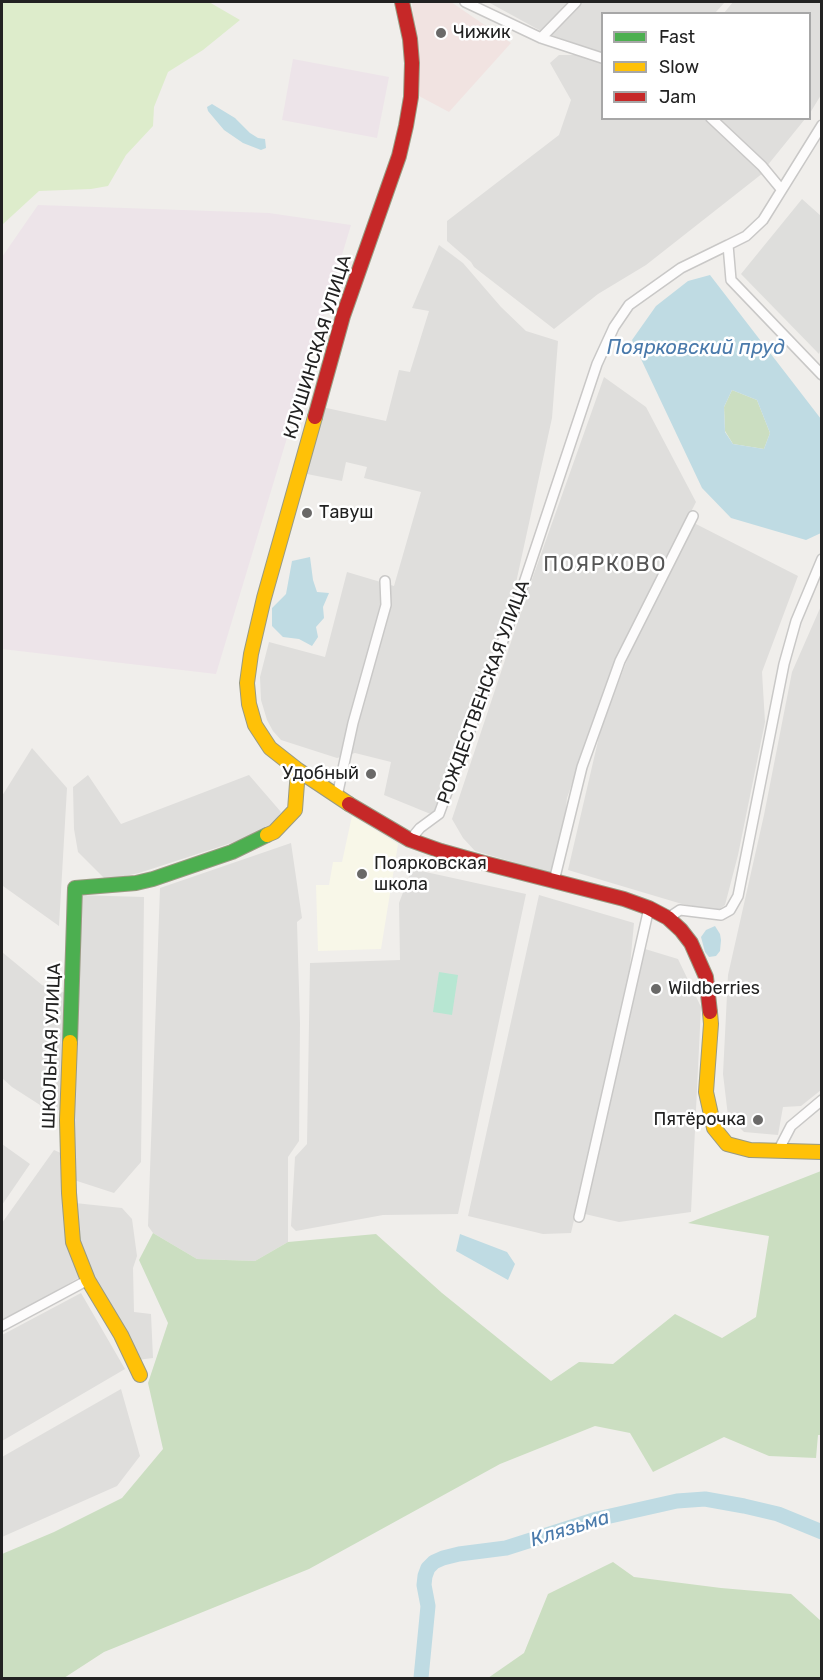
<!DOCTYPE html>
<html>
<head>
<meta charset="utf-8">
<style>
	body { margin:0 }
	#map { position:relative; width:823px; height:1680px; overflow:hidden; background:#f0eeeb; font-family:Rubik,sans-serif }
	canvas { display:block }
	.frame { position:absolute; inset:0; border:3px solid #222; pointer-events:none }
	.legend { position:absolute; left:601px; top:12px; width:210px; height:108px; box-sizing:border-box; background:#fff; border:2px solid #a7a7a7; margin:0; padding:8px 10px; list-style:none; font-size:18px; color:#222 }
	.legend li { display:flex; align-items:center; gap:12px; height:30px }
	.legend b { width:30px; border:2px solid #a7a7a7 }
</style>
</head>
<body>
<div id="map">
<canvas width="823" height="1680"></canvas>
<div class="frame"></div>
<ul class="legend">
<li><b style="height:8px;background:#4caf50"></b>Fast</li>
<li><b style="height:8px;background:#ffc107"></b>Slow</li>
<li><b style="height:8px;background:#c62828"></b>Jam</li>
</ul>
</div>
<script>
const c = document.querySelector('canvas').getContext('2d');
c.lineJoin = 'round';
function paint(path, color) { c.fillStyle = color; c.fill(path, 'evenodd'); }
const poly = rows => new Path2D(rows.map(r => 'M' + r).join(''));
function trace(path, color, width, dash) { c.strokeStyle = color; c.lineWidth = width; c.lineCap = dash ? 'butt' : 'round'; c.setLineDash(dash || []); c.stroke(path); }
function write(font, color, halo, rows, align = 'center') {
  c.font = font + ' Rubik,sans-serif'; c.lineWidth = 5; c.setLineDash([]); c.textBaseline = 'middle'; c.strokeStyle = halo; c.fillStyle = color; for (const [text, x, y, turn = 0] of rows) {
    c.save(); c.translate(x, y); c.rotate((+turn || 0) * Math.PI / 180); c.textAlign = isNaN(turn) ? turn : align; if (halo) c.strokeText(text, 0, 0); c.fillText(text, 0, 0); c.restore();
  }
}
const residential = poly([
	[488,2,568,2,541,31],
	[583,2,725,2,715,13,602,14,602,53,551,35],
	[733,2,821,2,821,95,810,113,810,14,724,13],
	[559,55,581,55,602,62,602,118,706,119,763,173,646,265,598,294,554,329,474,267,471,262,447,241,447,221,559,135,571,100,550,63],
	[716,119,805,119,767,166],
	[439,245,463,263,501,307,526,331,558,341,552,418,512,601,433,815,384,795,391,762,355,753,337,758,281,740,273,731,267,720,261,700,260,677,269,642,325,657,347,572,394,586,421,492,364,478,367,467,346,462,342,481,307,474,322,407,386,421,399,370,410,372,429,311,412,308],
	[604,377,646,407,696,502,614,663,567,798,564,827,552,873,475,851,463,838,452,819,530,585],
	[694,523,798,576,762,672,765,722,738,855,725,905,717,911,682,904,568,870,601,728,639,629],
	[821,606,821,1090,801,1106,783,1107,778,1135,744,1132,728,1116,723,1074,728,975,764,815,792,672],
	[32,748,67,788,59,926,3,886,2,888,2,796],
	[88,775,121,824,249,775,281,812,268,831,139,873,106,880,78,852,74,829,73,787],
	[291,843,302,918,297,922,300,1023,299,1141,288,1157,288,1242,255,1261,197,1259,153,1233,148,1226,160,888],
	[412,869,526,894,458,1214,383,1215,296,1231,291,1226,295,1157,307,1144,310,963,400,960,399,903],
	[76,895,144,897,141,1162,114,1193,74,1180],
	[539,895,634,923,628,987,571,1233,543,1234,468,1216],
	[645,949,678,959,701,1007,691,1212,619,1222,585,1214],
	[2,952,42,985,66,993,63,1106,54,1114,12,1087,2,1078],
	[2,1144,30,1164,2,1205],
	[54,1150,63,1154,65,1234,80,1273,78,1278,2,1323,2,1223],
	[75,1203,122,1208,132,1219,137,1256,133,1268,134,1312,151,1314,153,1358,137,1360,96,1286,76,1239],
	[81,1293,125,1369,2,1441,2,1335],
	[121,1389,140,1456,117,1486,2,1537,2,1457]
]);
const commercial = poly([
	[412,2,451,2,511,43,449,112,419,96]
]);
const industrial = poly([
	[293,59,389,77,377,138,282,120],
	[38,205,269,213,351,225,216,674,2,649,2,257]
]);
const education = poly([
	[352,816,398,844,381,949,318,951,316,885,329,885,333,862,342,862]
]);
const religious = poly([
	[802,199,821,216,822,345,819,354,741,274]
]);
const grass = poly([
	[2,2,209,2,240,20,203,50,168,72,154,107,153,126,126,155,108,186,91,189,39,191,2,225]
]);
const forest = poly([
	[732,390,757,400,770,433,764,449,733,444,725,431,724,407],
	[821,1171,822,1435,818,1435,816,1458,769,1456,724,1437,653,1472,630,1433,595,1426,500,1464,309,1569,104,1652,64,1678,2,1678,2,1554,54,1532,122,1498,163,1449,148,1383,168,1323,139,1260,153,1233,197,1259,255,1261,288,1242,376,1234,442,1293,551,1381,579,1362,613,1364,675,1314,722,1338,756,1317,769,1236,688,1223],
	[613,1562,634,1577,721,1588,791,1594,821,1621,821,1678,488,1678,524,1653,548,1594]
]);
const pitch = poly([
	[439,972,458,975,452,1015,433,1012]
]);
const water = poly([
	[212,104,235,118,250,133,258,138,265,139,266,148,261,150,243,143,224,130,208,111,207,107],
	[710,275,821,419,821,533,806,540,731,518,702,488,632,340,656,306,688,281],
	[732,390,757,400,770,433,764,449,733,444,725,432,724,407],
	[310,557,313,580,317,592,329,593,323,607,324,618,316,627,318,637,312,646,299,639,283,637,272,626,272,608,286,594,292,561],
	[715,926,720,934,721,940,720,951,716,956,709,957,705,952,701,937,706,930],
	[460,1234,507,1252,515,1264,508,1280,456,1251]
]);
const river = poly([
	[421,1678,428,1606,424,1585,425,1576,428,1568,434,1562,443,1558,459,1554,506,1548,597,1519,677,1501,705,1499,744,1506,778,1514,822,1532]
]);
const street = poly([
	[465,2,541,38,602,58],
	[541,38,576,2],
	[711,118,762,166,781,189],
	[822,125,763,220,746,236,728,245,731,280,822,375],
	[337,796,353,723,386,605,385,581],
	[410,840,420,828,439,814,521,592,597,364,614,327,629,305,681,268,728,245],
	[554,881,582,767,620,661,693,516],
	[668,918,680,910,721,915,730,910,738,896,784,664,796,621,822,559],
	[778,1151,791,1126,822,1100],
	[579,1217,649,908],
	[2,1326,88,1280]
]);
const fast = poly([
	[70,1042,75,888,136,883,153,879,232,852,267,835]
]);
const slow = poly([
	[315,417,264,598,251,654,247,683,249,704,255,725,270,748,298,770,349,804],
	[267,835,274,832,295,810,298,770],
	[710,1012,711,1024,706,1092,714,1128,727,1144,750,1150,822,1152],
	[70,1042,67,1120,69,1193,73,1242,88,1280,121,1335,140,1375]
]);
const jam = poly([
	[315,417,343,316,399,156,406,126,411,97,412,63,410,39,402,2],
	[349,804,410,840,441,851,484,863,624,899,649,908,668,918,681,930,691,943,706,977,710,1012]
]);
const markers = [
	[441,33,6,"#6a6968"],
	[307,513,6,"#6a6968"],
	[371,774,6,"#6a6968"],
	[362,874,6,"#6a6968"],
	[656,989,6,"#6a6968"],
	[758,1120,6,"#6a6968"]
];
const poiNames = [
	["Чижик",453,33],
	["Тавуш",319,513],
	["Удобный",359,774,"right"],
	["Поярковская",374,864],
	["школа",374,885],
	["Wildberries",668,989],
	["Пятёрочка",746,1120,"right"]
];
const streetNames = [
	["КЛУШИНСКАЯ УЛИЦА",318,347,-73],
	["РОЖДЕСТВЕНСКАЯ УЛИЦА",484,692,-70],
	["ШКОЛЬНАЯ УЛИЦА",52,1046,-88]
];
const waterNames = [
	["Поярковский пруд",696,348],
	["Клязьма",570,1529,-17]
];
const quarterNames = [
	["ПОЯРКОВО",605,565]
];
paint(residential, '#dfdedc');
paint(commercial, '#f1e3e1');
paint(industrial, '#ede4e9');
paint(education, '#f8f7e8');
paint(religious, '#dededc');
paint(grass, '#ddeccb');
paint(forest, '#cbdec1');
paint(pitch, '#b7e6d2');
paint(water, '#bfdbe3');
trace(river, '#bfdbe3', 15);
trace(street, '#c9c8c7', 12);
trace(fast, '#999a82', 16);
trace(slow, '#999a82', 16);
trace(jam, '#999a82', 16);
trace(street, '#fdfcfc', 9);
trace(fast, '#4caf50', 14);
trace(slow, '#ffc107', 14);
trace(jam, '#c62828', 14);
for (const [x, y, r, color] of markers) { const dot = new Path2D(); dot.arc(x, y, r, 0, 2 * Math.PI); c.fillStyle = color; c.fill(dot); trace(dot, '#fff', 2); }
write('18px', '#222', '#fff', poiNames, 'left');
write('18px', '#222', '#fff', streetNames);
write('italic 20px', '#4a7aab', '#fff', waterNames);
c.letterSpacing = '1.5px';
write('21px', '#555', '#fff', quarterNames);
c.letterSpacing = '0px';
</script>
</body>
</html>
